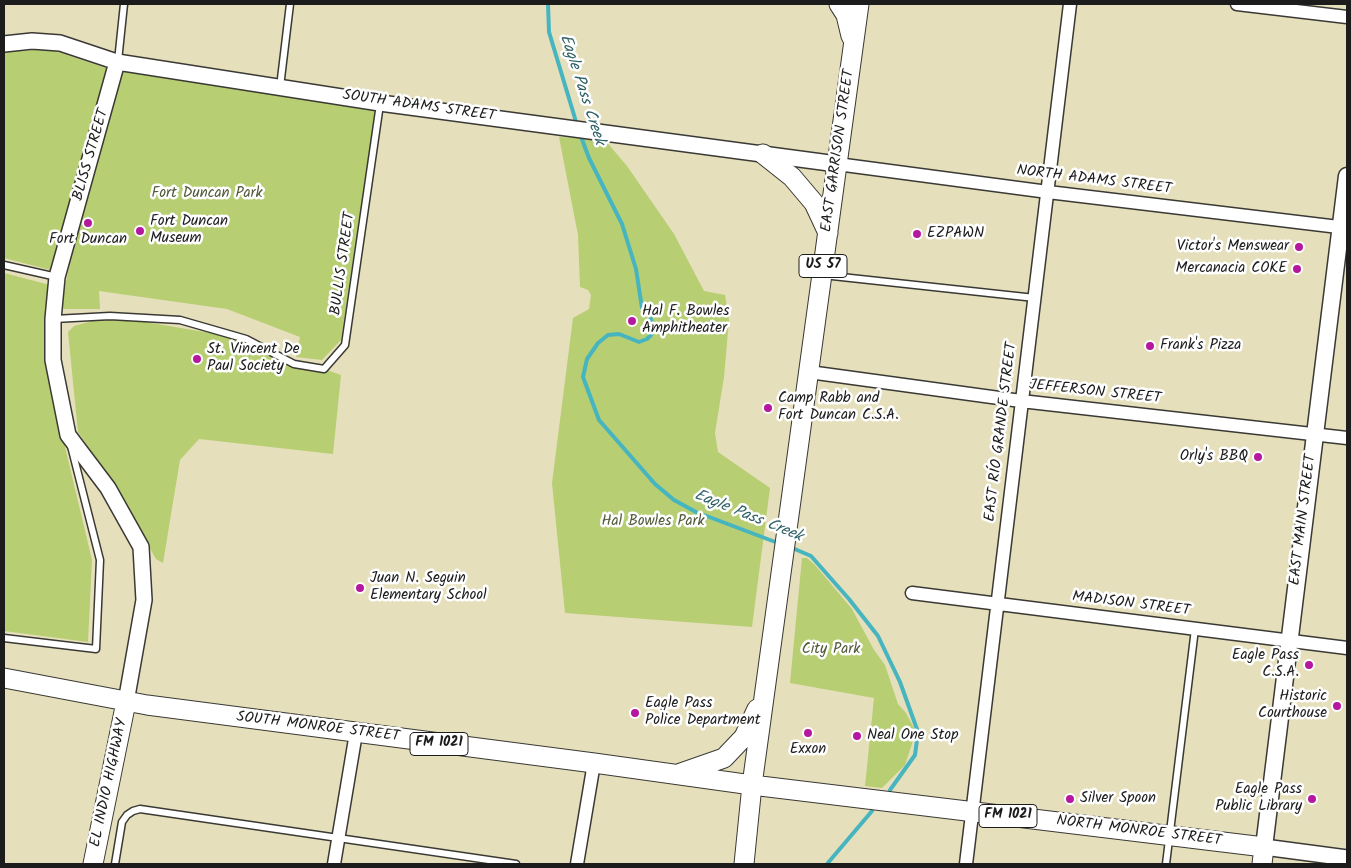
<!DOCTYPE html>
<html>
<head>
<meta charset="utf-8">
<style>
	body { margin:0 }
	#map { position:relative; width:1351px; height:868px; overflow:hidden; background:#e6dfbb; font-family:Kalam,sans-serif }
	canvas { display:block }
	.frame { position:absolute; inset:0; border:5px solid #1c1c1c; pointer-events:none }
</style>
</head>
<body>
<div id="map">
<canvas width="1351" height="868"></canvas>
<div class="frame"></div>
</div>
<script>
const c = document.querySelector('canvas').getContext('2d');
c.lineJoin = 'round';
function paint(path, color) { c.fillStyle = color; c.fill(path, 'evenodd'); }
const poly = rows => new Path2D(rows.map(r => 'M' + r).join(''));
function trace(path, color, width, dash) { c.strokeStyle = color; c.lineWidth = width; c.lineCap = dash ? 'butt' : 'round'; c.setLineDash(dash || []); c.stroke(path); }
function write(font, color, halo, rows, align = 'center') {
  c.font = font + ' Kalam,sans-serif'; c.lineWidth = 5; c.setLineDash([]); c.textBaseline = 'middle'; c.strokeStyle = halo; c.fillStyle = color; for (const [text, x, y, turn = 0] of rows) {
    c.save(); c.translate(x, y); c.rotate((+turn || 0) * Math.PI / 180); c.textAlign = isNaN(turn) ? turn : align; if (halo) c.strokeText(text, 0, 0); c.fillText(text, 0, 0); c.restore();
  }
}
const green = poly([
	[49,49,106,68,106,101,58,272,4,258,4,52],
	[122,68,379,107,354,253,341,340,322,360,296,357,300,337,227,309,99,291,100,309,60,309,79,222],
	[559,137,604,139,627,166,674,234,704,291,725,295,729,320,724,377,715,433,718,452,770,488,752,627,565,613,552,483,573,318,589,309,591,295,588,290,580,287,578,235],
	[4,273,50,285,45,363,92,560,88,642,4,631],
	[110,316,246,339,294,363,324,369,341,375,333,454,199,439,180,460,163,563,156,559,111,480,78,432,68,332,74,326],
	[802,558,807,558,815,565,852,609,874,650,885,665,898,704,906,713,914,728,912,744,905,765,882,788,865,786,874,698,790,683]
]);
const stream = poly([
	[548,4,549,32,577,125],
	[580,134,589,158,622,224,636,269,642,308,650,316,652,323,651,335,647,339,639,342,619,334,608,335,598,343,587,359,583,377,599,420,655,484,674,500,696,512,778,543],
	[790,547,811,556,849,599,878,636,900,682,918,732,915,755,890,790],
	[827,864,872,811]
]);
const service = poly([
	[118,61,124,4],
	[280,87,290,4],
	[4,265,57,277],
	[823,275,1035,298],
	[54,319,110,316,180,320,246,339,294,364,324,369,345,345,380,104],
	[4,638,96,649,100,560,71,446],
	[115,864,122,822,127,815,133,811,140,809,516,864],
	[1166,864,1195,629]
]);
const minor = poly([
	[1237,4,1347,17],
	[837,164,1048,192,1347,228],
	[809,372,1021,401,1347,438],
	[912,593,1347,648],
	[334,864,356,733],
	[577,864,594,763],
	[966,864,1070,4]
]);
const tertiary = poly([
	[4,44,32,41,60,43,117,62,380,103,837,164],
	[117,62,57,277,53,319,53,360,68,435,108,488,141,547,144,600,126,702],
	[1264,847,1347,858]
]);
const secondary = poly([
	[1264,847,1347,176]
]);
const primary = poly([
	[839,4,846,15,851,36],
	[763,154,792,177,814,203,828,233],
	[4,678,147,705,594,763,752,785,1264,847,1262,864],
	[681,773,724,758,744,737,757,709],
	[93,864,126,702],
	[744,864,752,785,859,4]
]);
const markers = [
	[88,223,5,"#b5179e"],
	[140,231,5,"#b5179e"],
	[917,234,5,"#b5179e"],
	[1299,247,5,"#b5179e"],
	[1297,269,5,"#b5179e"],
	[632,321,5,"#b5179e"],
	[1150,346,5,"#b5179e"],
	[197,359,5,"#b5179e"],
	[768,408,5,"#b5179e"],
	[1258,457,5,"#b5179e"],
	[360,588,5,"#b5179e"],
	[1309,665,5,"#b5179e"],
	[1337,706,5,"#b5179e"],
	[635,713,5,"#b5179e"],
	[808,733,5,"#b5179e"],
	[857,736,5,"#b5179e"],
	[1070,799,5,"#b5179e"],
	[1312,799,5,"#b5179e"]
];
const shields = [
	[823,266,48],
	[439,744,58],
	[1008,816,58]
];
const shieldNames = [
	["US 57",823,266],
	["FM 1021",439,744],
	["FM 1021",1008,816]
];
const streetNames = [
	["SOUTH ADAMS STREET",419,107,8],
	["EAST GARRISON STREET",839,151,-82],
	["BLISS STREET",92,155,-74],
	["NORTH ADAMS STREET",1094,181,7],
	["BULLIS STREET",344,264,-82],
	["JEFFERSON STREET",1095,393,6],
	["EAST RÍO GRANDE STREET",1002,432,-83],
	["EAST MAIN STREET",1304,520,-83],
	["MADISON STREET",1131,605,7],
	["SOUTH MONROE STREET",318,728,7],
	["EL INDIO HIGHWAY",110,783,-78],
	["NORTH MONROE STREET",1139,832,7]
];
const parkNames = [
	["Fort Duncan Park",207,194],
	["Hal Bowles Park",653,522],
	["City Park",831,650]
];
const poiNames = [
	["Fort Duncan",150,222],
	["Museum",150,239],
	["EZPAWN",927,234],
	["Fort Duncan",88,240,"center"],
	["Victor's Menswear",1289,247,"right"],
	["Mercanacia COKE",1287,269,"right"],
	["Hal F. Bowles",642,312],
	["Amphitheater",642,329],
	["Frank's Pizza",1160,346],
	["St. Vincent De",207,350],
	["Paul Society",207,367],
	["Camp Rabb and",778,399],
	["Fort Duncan C.S.A.",778,416],
	["Orly's BBQ",1248,457,"right"],
	["Juan N. Seguin",370,579],
	["Elementary School",370,596],
	["Eagle Pass",1299,656,"right"],
	["C.S.A.",1299,673,"right"],
	["Historic",1327,697,"right"],
	["Courthouse",1327,714,"right"],
	["Eagle Pass",645,704],
	["Police Department",645,721],
	["Neal One Stop",867,736],
	["Exxon",808,750,"center"],
	["Eagle Pass",1302,790,"right"],
	["Public Library",1302,807,"right"],
	["Silver Spoon",1080,799]
];
const waterNames = [
	["Eagle Pass Creek",581,90,72],
	["Eagle Pass Creek",748,517,22]
];
paint(green, '#b7ce73');
trace(stream, '#46b5c0', 4);
trace(service, '#3a3934', 9);
trace(minor, '#3a3934', 15);
trace(tertiary, '#3a3934', 18);
trace(secondary, '#3a3934', 19);
trace(primary, '#3a3934', 21);
trace(service, '#fff', 6);
trace(minor, '#fff', 12);
trace(tertiary, '#fff', 15);
trace(secondary, '#fff', 16);
trace(primary, '#fff', 19);
for (const [x, y, r, color] of markers) { const dot = new Path2D(); dot.arc(x, y, r, 0, 2 * Math.PI); c.fillStyle = color; c.fill(dot); trace(dot, '#fff', 2); }
for (const [x, y, w] of shields) { const box = new Path2D(); box.roundRect(x - w / 2, y - 11.5, w, 23, 4); c.fillStyle = '#fff'; c.fill(box); trace(box, '#1c1c1c', 1); }
write('bold 14px', '#1c1c1c', null, shieldNames);
write('15px', '#1c1c1c', '#fff', streetNames);
write('15px', '#525a3a', '#fff', parkNames);
write('15px', '#1c1c1c', '#fff', poiNames, 'left');
write('italic 16px', '#2f6166', '#fff', waterNames);
</script>
</body>
</html>
